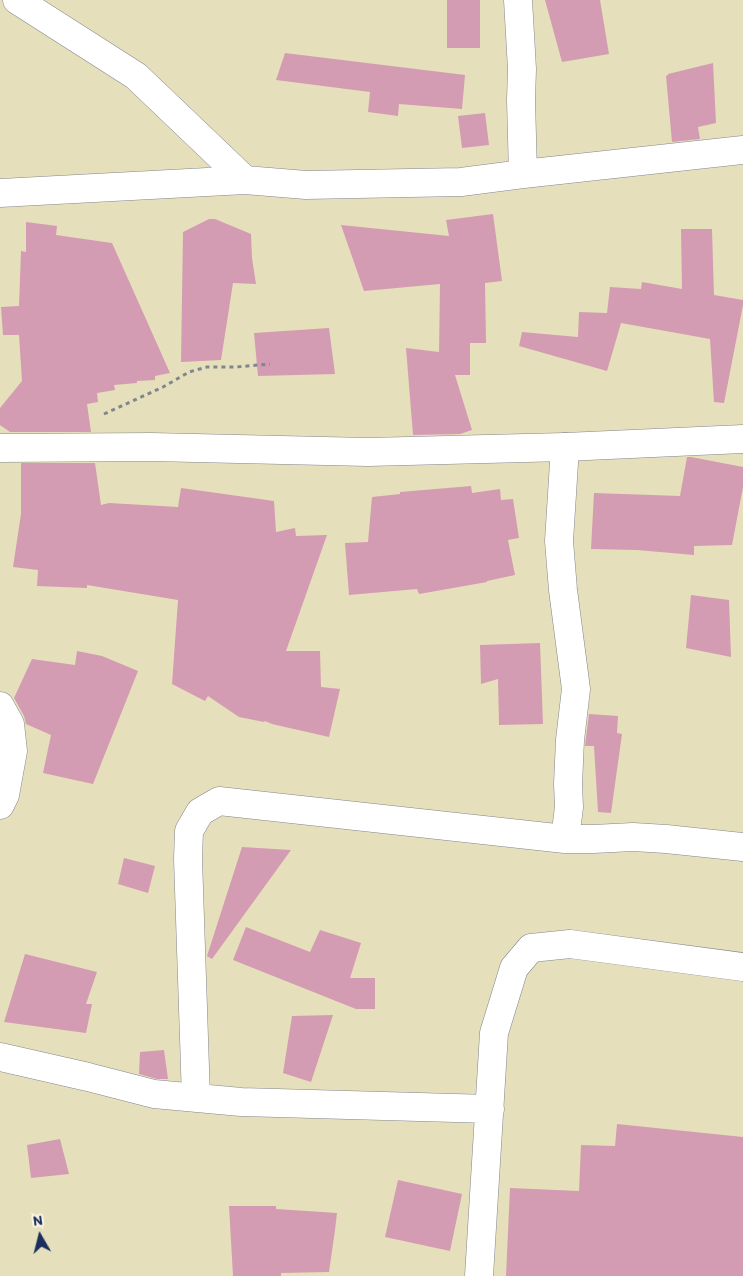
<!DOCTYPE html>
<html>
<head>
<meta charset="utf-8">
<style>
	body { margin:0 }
	#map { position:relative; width:743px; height:1276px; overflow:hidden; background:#e6dfbb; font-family:Itim,sans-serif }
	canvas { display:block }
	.north { position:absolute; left:15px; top:1211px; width:50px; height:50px; -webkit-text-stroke:4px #fcf5e5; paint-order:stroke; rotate:352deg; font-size:14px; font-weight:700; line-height:20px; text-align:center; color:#1b2f5e }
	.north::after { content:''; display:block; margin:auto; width:18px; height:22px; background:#1b2f5e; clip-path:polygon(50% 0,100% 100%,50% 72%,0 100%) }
</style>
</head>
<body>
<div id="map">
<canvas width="743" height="1276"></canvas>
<div class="north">N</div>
</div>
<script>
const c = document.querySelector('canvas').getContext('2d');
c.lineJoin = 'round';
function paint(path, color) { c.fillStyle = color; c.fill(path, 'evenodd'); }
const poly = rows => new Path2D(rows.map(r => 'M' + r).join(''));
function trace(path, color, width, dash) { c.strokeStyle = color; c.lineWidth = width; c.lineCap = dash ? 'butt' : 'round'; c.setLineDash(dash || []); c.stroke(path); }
const building = poly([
	[447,0,480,0,480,48,447,48],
	[545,0,600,0,609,54,562,62],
	[285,53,465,75,462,109,399,104,398,116,368,112,370,92,276,80],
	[713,63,716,123,698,127,700,139,672,142,666,76,668,75,668,74],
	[485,113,489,145,462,148,458,116],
	[493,214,502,281,485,283,486,343,470,343,470,375,455,375,472,430,460,434,413,435,406,348,439,352,440,284,364,291,341,225,449,236,446,220],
	[209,219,215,219,251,234,252,258,256,284,233,283,221,360,181,362,183,232],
	[26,222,57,226,56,235,112,243,170,373,155,376,155,380,137,381,137,383,114,385,115,390,97,393,98,402,87,404,91,432,10,432,0,425,0,408,22,381,19,335,3,335,1,307,19,306,21,251,26,252],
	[681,229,712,229,714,295,743,300,743,305,724,403,714,402,710,339,621,323,607,371,519,346,522,332,578,337,579,312,607,313,610,287,641,289,642,282,682,289],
	[329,328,335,374,258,376,254,333],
	[687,457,691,457,743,467,743,487,732,545,694,546,694,555,637,550,591,549,594,493,680,496],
	[21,463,95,463,101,505,109,503,178,507,181,488,274,501,276,532,295,528,296,536,327,535,286,651,320,651,321,687,340,689,329,737,272,724,265,721,264,722,239,717,208,696,205,701,172,684,178,600,87,585,87,588,37,586,38,570,13,567,21,514],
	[471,486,472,493,500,489,501,500,513,499,519,538,508,540,515,575,487,581,487,582,419,594,417,589,349,595,345,543,368,542,372,497,400,494,400,492],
	[691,595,729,600,731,657,686,648],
	[540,643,543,724,499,725,498,679,481,684,480,645],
	[77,651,102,656,138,671,93,784,43,773,51,735,26,724,24,716,14,698,32,659,75,665],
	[589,714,618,716,617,733,622,734,611,813,598,812,594,746,585,746],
	[242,847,291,850,212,959,207,956],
	[124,858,155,866,148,893,118,884],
	[246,927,310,952,320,930,361,943,350,978,375,978,375,1009,356,1009,233,960],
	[25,954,97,972,86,1004,92,1004,86,1033,4,1022],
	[333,1015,311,1082,283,1073,292,1016],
	[164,1050,168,1079,157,1079,139,1074,140,1052],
	[617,1124,743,1137,743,1276,506,1276,510,1188,579,1191,581,1145,615,1146],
	[60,1139,69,1174,31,1178,27,1145],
	[398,1180,462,1194,450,1251,385,1237],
	[229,1206,276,1206,276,1209,337,1213,335,1230,329,1272,281,1273,281,1276,233,1276]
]);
const path = poly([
	[104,414,163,387,189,372,207,367,236,367,270,364]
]);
const minor = poly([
	[17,0,136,76,245,180],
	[518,0,522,69,521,100,523,174],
	[0,193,245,180,306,185,461,182,523,174,743,150],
	[565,447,559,541,563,590,576,689,570,740,568,784,569,807,565,839,593,839,633,837,666,839,743,847],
	[0,706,10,724,13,751,5,795,0,805],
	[0,1057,88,1077,154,1094,241,1102,490,1109],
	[196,1098,188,859,189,831,200,812,219,801,565,839],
	[479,1276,494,1033,514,968,531,948,570,944,743,967]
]);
const tertiary = poly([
	[0,448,151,447,368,452,565,447,743,439]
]);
paint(building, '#d39cb2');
trace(minor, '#80878c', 29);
trace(tertiary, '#80878c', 29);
trace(path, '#80878c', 3, [4, 4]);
trace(minor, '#fff', 28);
trace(tertiary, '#fff', 28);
</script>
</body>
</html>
